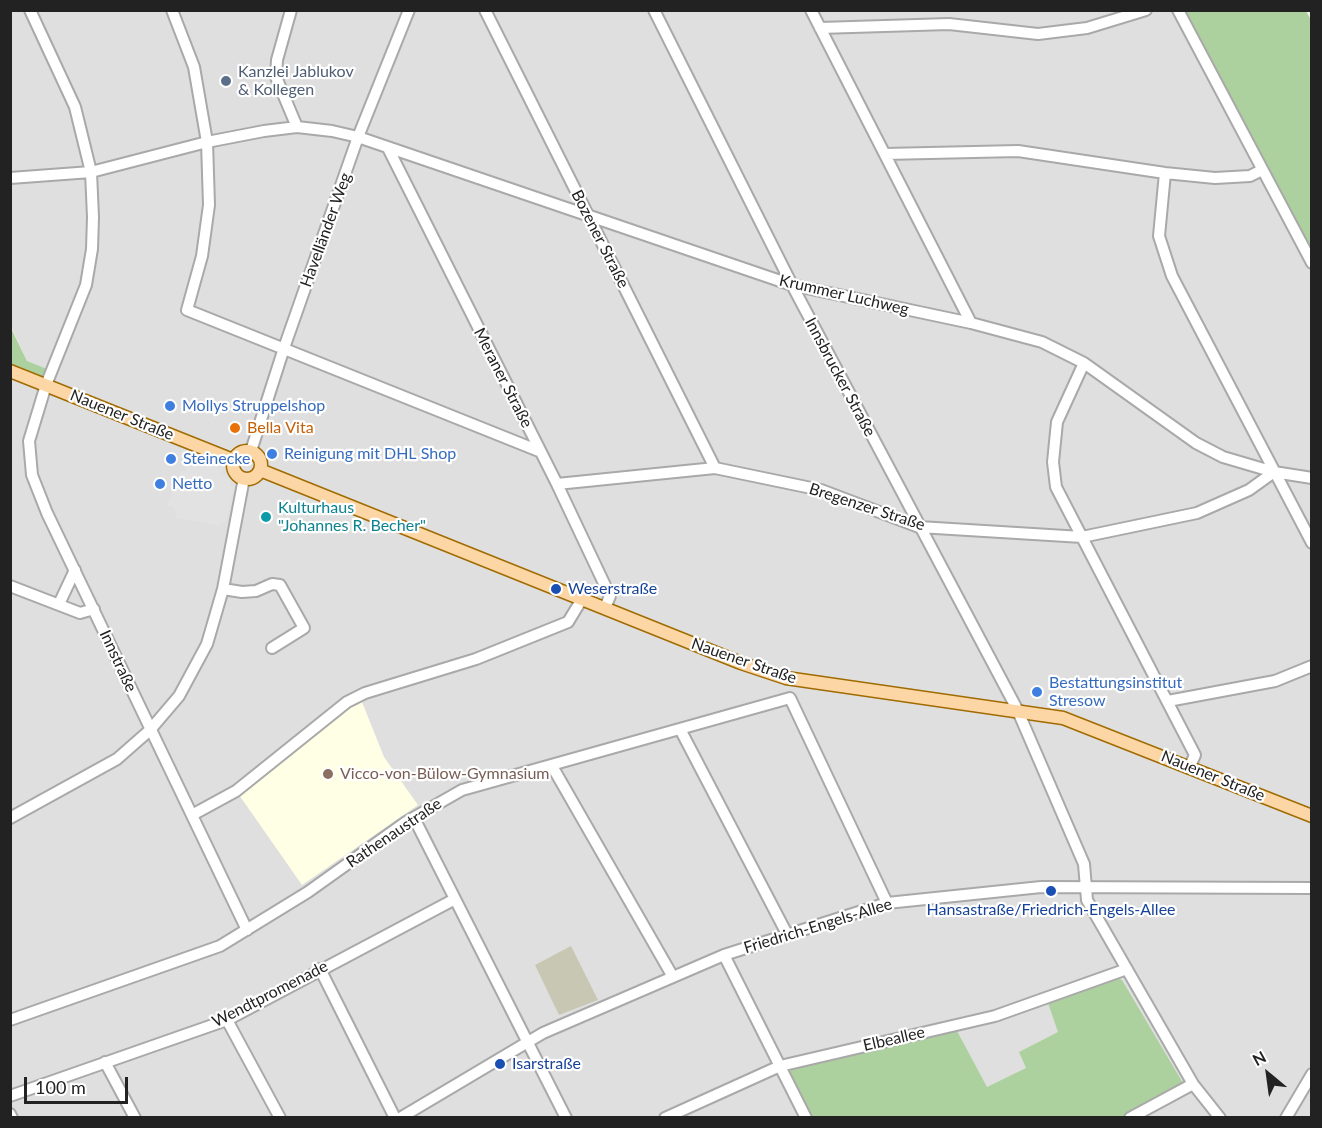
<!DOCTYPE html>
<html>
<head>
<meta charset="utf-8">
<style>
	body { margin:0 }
	#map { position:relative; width:1322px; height:1128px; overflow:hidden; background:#f2efe9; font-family:Lato,sans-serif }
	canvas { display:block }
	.frame { position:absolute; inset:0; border:12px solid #222; pointer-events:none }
	.north { position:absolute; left:1238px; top:1044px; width:60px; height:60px; -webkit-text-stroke:4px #fff; paint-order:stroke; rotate:331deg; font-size:16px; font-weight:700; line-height:24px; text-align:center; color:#222 }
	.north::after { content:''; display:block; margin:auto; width:21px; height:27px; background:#222; clip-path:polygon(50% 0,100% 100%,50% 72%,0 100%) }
	.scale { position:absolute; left:24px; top:1077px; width:104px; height:27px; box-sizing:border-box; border:3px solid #222; border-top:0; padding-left:8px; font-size:18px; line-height:21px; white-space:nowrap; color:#222; -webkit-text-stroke:4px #fff; paint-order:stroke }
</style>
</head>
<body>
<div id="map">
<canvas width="1322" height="1128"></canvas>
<div class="frame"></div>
<div class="north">N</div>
<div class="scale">100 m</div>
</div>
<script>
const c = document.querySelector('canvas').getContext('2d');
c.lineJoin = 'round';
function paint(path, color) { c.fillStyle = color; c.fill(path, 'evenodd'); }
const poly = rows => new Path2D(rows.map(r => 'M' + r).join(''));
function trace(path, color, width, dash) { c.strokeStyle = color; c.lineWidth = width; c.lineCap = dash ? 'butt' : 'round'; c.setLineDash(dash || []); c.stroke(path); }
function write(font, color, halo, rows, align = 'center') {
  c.font = font + ' Lato,sans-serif'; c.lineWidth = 4.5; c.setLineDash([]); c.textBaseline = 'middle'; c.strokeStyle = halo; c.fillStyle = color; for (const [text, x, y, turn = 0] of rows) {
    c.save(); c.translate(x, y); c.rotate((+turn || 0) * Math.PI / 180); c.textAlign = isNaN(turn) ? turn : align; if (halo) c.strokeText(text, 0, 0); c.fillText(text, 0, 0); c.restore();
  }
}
const residential = poly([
	[11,11,1177,11,1311,260,1311,1117,11,1117,11,371,27,361,11,326]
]);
const education = poly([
	[360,697,384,757,418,805,302,885,237,792]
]);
const construction = poly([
	[571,946,598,1000,559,1015,535,965]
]);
const forest = poly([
	[1177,11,1306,11,1312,22,1311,260],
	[10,326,27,361,52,371,46,385,11,371],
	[1115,978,1122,980,1183,1083,1181,1087,1123,1117,811,1118,788,1073,795,1066,957,1031,987,1087,1026,1068,1019,1052,1058,1032,1048,1003]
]);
const parking = poly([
	[191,457,223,469,221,473,230,478,230,486,234,487,226,523,220,522,220,526,176,518,174,508,167,505,181,471,185,472]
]);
const minor = poly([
	[30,10,75,107,91,172,93,217,92,249,86,285,46,385,29,441,32,475,47,513,247,930],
	[172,10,194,67,207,142,209,205,202,256,187,310,539,451],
	[291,10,277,60,276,77,297,127],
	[485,10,715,468],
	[654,10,792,285,1017,709,1084,864,1087,900,1193,1084,1220,1118],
	[811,10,971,323],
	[1178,10,1312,263],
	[820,28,949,24,1038,34,1087,28,1146,10],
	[388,148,557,484,610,596,605,608],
	[885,154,1018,151,1165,173,1215,178,1250,176,1262,170],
	[1165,173,1159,236,1172,276,1312,543],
	[10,178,91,172,207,142,264,131,297,127,332,131,358,137,792,285,971,323,1042,342,1084,363,1196,443,1223,457,1274,472,1312,478],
	[1084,363,1057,422,1053,462,1056,487,1195,755,1190,766],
	[251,451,284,348,358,137,409,10],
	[557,484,715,468,821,490,919,527,1082,537,1197,513,1249,490,1274,472],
	[10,586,80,613,94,609],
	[223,589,242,592,256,591,272,584,280,585,304,628,272,648],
	[59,604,75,570],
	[1168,701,1275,681,1312,666],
	[680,729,787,934],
	[552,766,673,977],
	[192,815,236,791,347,702,365,693,476,659,568,622,582,599],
	[10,818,117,759,150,730,179,696,207,644,223,589,244,478],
	[414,818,566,1118],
	[724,955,806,1118],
	[320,969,395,1118],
	[10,1020,220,946,308,892,406,822,462,790,790,698,887,903],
	[227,1020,280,1118],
	[105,1062,135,1118],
	[10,1096,227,1020,455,899],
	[10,1114,12,1118],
	[400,1118,543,1033,724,955,887,903,1041,887,1312,888],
	[665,1118,780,1066,995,1016,1127,969],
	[1130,1118,1193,1084],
	[1286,1118,1312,1074]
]);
const major = poly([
	[10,371,233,460],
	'233 465a14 14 0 1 1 28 0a14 14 0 1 1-28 0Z',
	[260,470,741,663,786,678,1063,718,1312,816]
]);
const markers = [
	[226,81,6,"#5c6f8a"],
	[170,406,6,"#3f7fe0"],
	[235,428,6,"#e8710a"],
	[272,454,6,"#3f7fe0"],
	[171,459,6,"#3f7fe0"],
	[160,484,6,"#3f7fe0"],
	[266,517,6,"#0f9aa8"],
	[556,589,6,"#1a4fb4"],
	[1037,692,6,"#3f7fe0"],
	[328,774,6,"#8d6e63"],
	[1051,891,6,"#1a4fb4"],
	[500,1064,6,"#1a4fb4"]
];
const serviceNames = [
	["Kanzlei Jablukov",238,72],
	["& Kollegen",238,90]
];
const streetNames = [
	["Havelländer Weg",326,230,-70],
	["Bozener Straße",600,239,63],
	["Krummer Luchweg",844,295,13],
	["Innsbrucker Straße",840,377,62],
	["Meraner Straße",503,378,63],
	["Nauener Straße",122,415,22],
	["Bregenzer Straße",867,507,18],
	["Innstraße",118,661,65],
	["Nauener Straße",744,661,19],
	["Nauener Straße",1213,776,22],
	["Rathenaustraße",394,833,-34],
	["Friedrich-Engels-Allee",818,926,-17],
	["Wendtpromenade",270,994,-27],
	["Elbeallee",894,1039,-13]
];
const shopNames = [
	["Mollys Struppelshop",182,406],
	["Reinigung mit DHL Shop",284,454],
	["Steinecke",183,459],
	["Netto",172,484],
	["Bestattungsinstitut",1049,683],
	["Stresow",1049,701]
];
const foodNames = [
	["Bella Vita",247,428]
];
const cultureNames = [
	["Kulturhaus",278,508],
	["\"Johannes R. Becher\"",278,526]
];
const transitNames = [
	["Weserstraße",568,589],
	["Hansastraße/Friedrich-Engels-Allee",1051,910,"center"],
	["Isarstraße",512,1064]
];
const educationNames = [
	["Vicco-von-Bülow-Gymnasium",340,774]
];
paint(residential, '#e0dfdf');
paint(education, '#ffffe5');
paint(construction, '#c7c7b4');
paint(forest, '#add19e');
paint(parking, '#e2e2e2');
trace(minor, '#a9a9a9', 14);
trace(major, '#a06b00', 15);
trace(minor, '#fff', 10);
trace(major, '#fcd6a4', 12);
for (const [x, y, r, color] of markers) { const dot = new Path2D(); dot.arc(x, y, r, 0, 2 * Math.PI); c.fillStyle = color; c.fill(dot); trace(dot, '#fff', 2); }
write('16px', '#4e5e75', '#fff', serviceNames, 'left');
write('16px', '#222', '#fff', streetNames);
write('16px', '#366cbe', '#fff', shopNames, 'left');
write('16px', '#c56008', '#fff', foodNames, 'left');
write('16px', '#0d838f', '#fff', cultureNames, 'left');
write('16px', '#164399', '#fff', transitNames, 'left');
write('16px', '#785e54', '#fff', educationNames, 'left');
</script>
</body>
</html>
